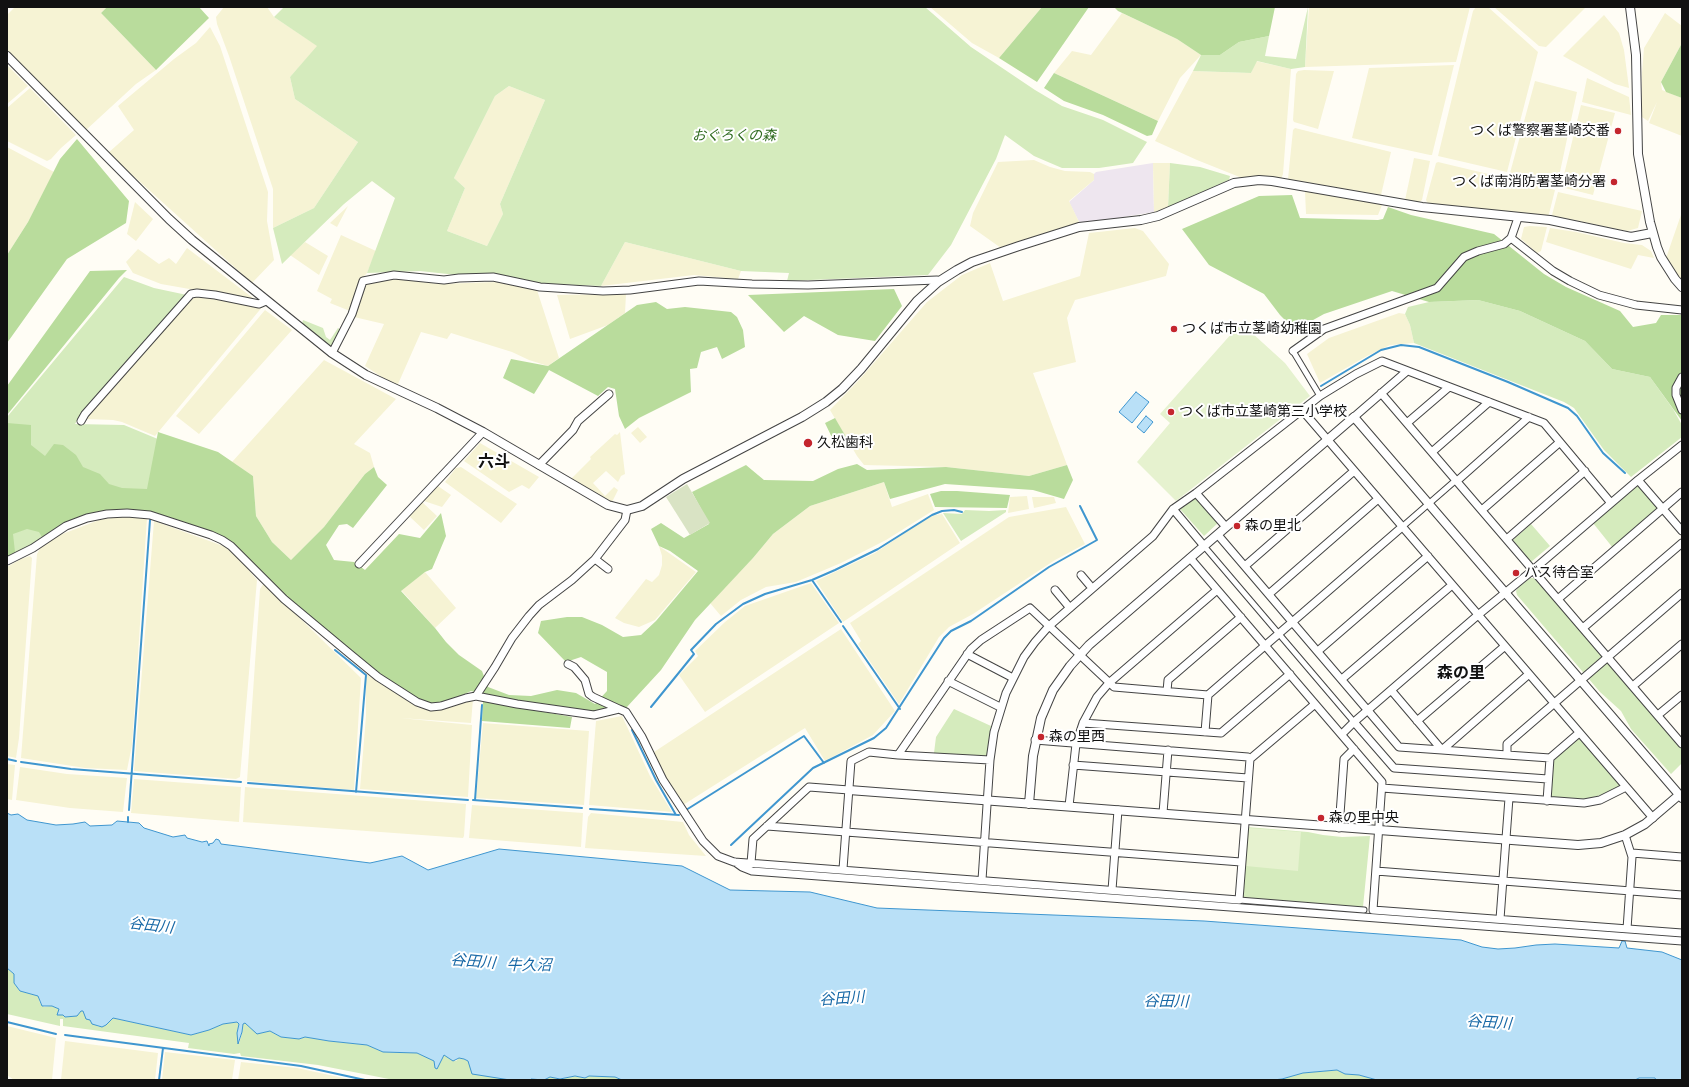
<!DOCTYPE html>
<html>
<head>
<meta charset="utf-8">
<style>
	body { margin:0 }
	#map { position:relative; width:1689px; height:1087px; overflow:hidden; background:#fffdf5; font-family:Bitter,serif }
	canvas { display:block }
	.frame { position:absolute; inset:0; border:8px solid #111; pointer-events:none }
</style>
</head>
<body>
<div id="map">
<canvas width="1689" height="1087"></canvas>
<div class="frame"></div>
</div>
<script>
const c = document.querySelector('canvas').getContext('2d');
c.lineJoin = 'round';
function paint(path, color) { c.fillStyle = color; c.fill(path, 'evenodd'); }
const poly = rows => new Path2D(rows.map(r => 'M' + r).join(''));
function trace(path, color, width, dash) { c.strokeStyle = color; c.lineWidth = width; c.lineCap = dash ? 'butt' : 'round'; c.setLineDash(dash || []); c.stroke(path); }
function write(font, color, halo, rows, align = 'center') {
  c.font = font + ' Bitter,"Noto Sans JP",serif'; c.lineWidth = 4; c.setLineDash([]); c.textBaseline = 'middle'; c.strokeStyle = halo; c.fillStyle = color; for (const [text, x, y, turn = 0] of rows) {
    c.save(); c.translate(x, y); c.rotate((+turn || 0) * Math.PI / 180); c.textAlign = isNaN(turn) ? turn : align; if (halo) c.strokeText(text, 0, 0); c.fillText(text, 0, 0); c.restore();
  }
}
const industrial = poly([
	[1153,163,1154,212,1080,224,1069,202,1094,180,1094,174,1096,172]
]);
const farmland = poly([
	[15,7,107,7,101,13,156,70,136,84,86,130,7,50,7,15],
	[224,7,267,7,274,17,318,46,290,77,295,99,358,142,314,208,273,228,273,189,229,56,217,24,216,17],
	[930,7,1042,7,999,58,972,43],
	[1309,7,1470,7,1456,62,1305,67],
	[1476,7,1488,7,1538,52,1507,172,1438,156,1473,11],
	[1494,7,1586,7,1546,47,1539,46],
	[1122,13,1177,39,1201,55,1180,78,1158,121,1054,73,1072,51,1091,55],
	[1665,13,1682,26,1682,43,1661,82,1662,90,1682,98,1682,136,1649,123,1657,102,1648,121,1642,117,1642,73,1644,48],
	[1604,15,1619,33,1624,50,1629,88,1615,84,1563,56],
	[210,27,220,46,268,192,267,221,274,260,252,283,108,153,134,130,118,106,174,59,196,43],
	[1256,61,1291,69,1283,174,1281,179,1263,176,1242,178,1197,160,1155,141,1193,71,1251,73],
	[7,65,28,86,7,104],
	[1454,65,1432,155,1430,155,1352,138,1369,68],
	[1304,70,1334,71,1318,129,1294,122,1293,120,1296,74,1298,71],
	[1587,78,1629,97,1631,115,1582,102],
	[1535,81,1577,92,1557,186,1510,173],
	[509,86,545,100,500,204,503,214,487,246,447,231,465,188,454,178,495,96],
	[30,88,76,135,61,148,51,159,47,161,7,141,7,108],
	[1581,105,1615,113,1593,195,1561,187],
	[1295,128,1391,152,1381,195,1288,179,1293,130],
	[7,147,54,172,28,222,7,255],
	[1414,158,1430,161,1422,200,1418,203,1405,200],
	[1034,160,1050,167,1065,171,1090,172,1094,174,1094,180,1069,201,1080,224,1045,233,1001,248,970,226,973,213,998,162],
	[1438,162,1555,190,1549,214,1548,216,1428,204,1426,200,1436,163],
	[1153,163,1170,163,1168,208,1154,212],
	[1305,191,1380,204,1382,205,1378,215,1306,214],
	[1558,192,1642,211,1638,228,1627,231,1554,216,1552,215],
	[135,202,153,219,136,241,127,234],
	[348,206,337,227,330,223],
	[1682,212,1682,282,1666,258],
	[1530,226,1547,227,1541,251,1537,253,1521,239,1524,227],
	[1135,228,1143,231,1169,264,1166,276,1075,300,1067,318,1076,362,1033,373,1067,465,1029,476,946,467,864,465,857,456,830,410,859,380,927,302,962,275,990,263,1003,301,1080,276,1089,233],
	[1550,228,1576,232,1624,243,1642,245,1651,251,1654,258,1638,255,1631,269,1546,242],
	[341,235,376,251,367,273,359,282,350,311,330,303,332,299,317,291],
	[305,242,328,256,319,275,290,255],
	[625,242,741,271,738,279,694,275,601,286],
	[187,248,253,298,252,300,161,284,133,273,126,262,138,249,159,264,169,258,176,264],
	[397,279,439,284,497,282,537,290,559,358,548,366,529,360,512,352,451,333,447,339,421,332,398,384,388,381,365,366,384,324,354,317,365,283],
	[626,294,625,313,608,325,570,339,557,295],
	[196,295,263,306,155,436,122,422,113,420,86,419,167,325],
	[265,310,292,330,199,434,176,416],
	[1399,313,1405,314,1410,325,1414,343,1390,345,1367,356,1320,383,1307,354,1329,338],
	[324,360,396,399,354,444,370,453,374,467,365,474,324,527,291,560,272,542,256,516,253,476,232,462],
	[638,427,647,437,640,443,631,433],
	[620,432,625,474,621,476,618,482,606,471,593,483,605,496,614,487,618,490,612,502,571,479,591,459,590,457,615,434,617,435],
	[480,443,539,477,529,489,522,485,509,492,464,461],
	[461,467,517,504,501,523,445,482,456,468],
	[884,482,892,507,928,494,934,510,886,540,841,563,796,582,766,587,741,600,721,616,710,603,753,558,773,534,810,506],
	[438,486,451,495,442,507,424,501],
	[1027,496,1029,509,1008,513,1010,497],
	[1032,497,1054,497,1056,503,1034,508],
	[422,502,437,516,424,530,409,516],
	[1066,507,1085,544,1055,560,973,614,949,627,939,637,899,704,858,644,861,641,850,623,1009,517],
	[942,514,960,543,843,622,816,581,875,553,930,516],
	[123,516,147,518,132,745,127,770,85,768,21,758,37,554,40,548,52,538,99,520],
	[154,521,226,547,243,563,257,580,240,777,236,779,134,771],
	[659,546,696,572,655,620,639,627,624,623,615,618,646,579,652,582,659,575,662,565,662,556],
	[30,556,32,558,19,738,16,758,7,756,7,567,21,559],
	[425,572,456,608,435,628,401,590],
	[264,583,361,678,354,790,247,781,260,589],
	[811,583,839,623,705,712,679,675,698,656,695,651,725,622,745,606],
	[841,629,895,711,873,735,825,761,805,728,683,805,664,775,654,752],
	[366,674,419,708,437,711,473,699,471,723,400,718,472,725,468,797,360,789,366,716],
	[622,716,650,776,672,812,589,805,596,721],
	[483,723,589,731,584,805,476,798],
	[7,764,15,765,12,800,7,799],
	[20,767,67,774,127,778,123,812,70,808,16,800],
	[134,779,241,787,239,822,131,813],
	[245,787,466,804,464,836,463,838,243,822],
	[472,805,583,813,581,847,469,838],
	[591,813,683,822,689,835,706,856,585,848,588,817],
	[7,1026,56,1038,52,1080,14,1080,7,1075],
	[65,1041,158,1053,155,1080,61,1080],
	[165,1052,235,1060,232,1080,162,1080],
	[241,1062,297,1068,353,1080,238,1080]
]);
const green = poly([
	[284,7,925,7,971,47,1035,90,1062,106,1103,120,1147,142,1133,163,1099,168,1062,168,1034,156,1005,135,996,159,951,245,928,275,787,281,789,273,741,271,625,242,601,286,530,283,420,271,367,273,395,198,372,181,344,204,282,264,273,228,314,208,358,142,295,99,290,77,317,46,274,17],
	[509,86,545,100,500,204,503,214,487,246,447,231,465,188,454,178,495,96],
	[1308,7,1305,67,1291,69,1257,61,1251,73,1193,71,1201,55,1220,55,1239,42,1269,36,1265,56,1296,59],
	[1170,163,1200,167,1230,176,1229,180,1213,187,1190,199,1168,208],
	[124,277,154,288,187,295,82,413,75,424,124,425,165,442,152,512,113,510,89,515,68,522,42,537,32,545,7,558,7,417],
	[1478,300,1520,311,1585,341,1612,369,1650,377,1673,409,1682,425,1682,437,1631,477,1604,450,1574,408,1564,402,1414,343,1410,325,1405,314,1408,307,1429,302],
	[303,320,323,328,326,337,330,340,338,328,341,330,332,346,330,346,302,324],
	[1637,486,1640,486,1657,507,1657,510,1613,548,1593,523],
	[1197,496,1219,522,1204,536,1180,509],
	[965,510,989,511,1006,510,1006,512,961,541,943,513,962,514],
	[1531,524,1550,546,1531,562,1513,540],
	[1530,578,1535,578,1682,749,1682,763,1671,774,1631,729,1621,711,1600,692,1517,595,1516,591,1518,588],
	[954,709,991,726,987,755,985,757,934,753,936,737],
	[1577,739,1580,739,1619,784,1619,788,1608,793,1586,799,1549,797,1552,761],
	[1247,827,1308,832,1323,835,1342,837,1370,836,1363,907,1242,898],
	[7,968,14,974,14,983,20,991,38,996,40,1003,44,1007,52,1006,59,1009,65,1017,76,1016,81,1011,83,1011,90,1020,97,1026,102,1027,106,1025,113,1018,191,1035,209,1030,223,1024,237,1022,239,1024,237,1033,239,1043,242,1033,243,1023,245,1023,249,1027,261,1033,270,1031,281,1037,299,1039,305,1037,329,1041,367,1045,383,1052,417,1053,435,1061,435,1067,444,1055,456,1061,459,1058,464,1059,510,1080,394,1080,318,1065,241,1056,240,1053,234,1054,188,1048,189,1043,63,1026,63,1019,60,1019,60,1026,7,1014],
	[1337,1070,1345,1074,1359,1075,1377,1080,1273,1080,1282,1079,1303,1073],
	[575,1076,585,1078,589,1076,615,1077,622,1080,544,1080,550,1077,560,1079]
]);
const forest = poly([
	[107,7,199,7,209,18,156,70,101,13],
	[1042,7,1089,7,1037,82,999,58],
	[1114,7,1195,8,1275,7,1269,36,1239,42,1220,55,1201,55,1177,39,1118,11],
	[1682,43,1682,98,1666,92,1661,82],
	[1054,73,1158,121,1152,135,1147,136,1103,115,1064,101,1044,88],
	[77,139,129,201,126,223,67,259,7,343,7,255,28,222,60,159],
	[1292,195,1300,218,1378,220,1383,219,1388,207,1411,215,1494,234,1544,274,1566,287,1620,311,1633,327,1656,323,1661,315,1682,315,1682,421,1650,377,1612,369,1585,341,1520,311,1478,300,1429,302,1392,291,1324,314,1295,330,1280,315,1264,294,1209,265,1182,229,1259,196],
	[127,270,119,278,7,415,7,386,90,271],
	[894,289,902,306,875,341,838,335,804,316,784,332,748,295],
	[656,302,667,309,685,307,731,312,737,317,743,330,745,347,722,359,717,347,701,352,697,368,690,369,691,392,639,418,625,429,619,416,615,389,608,387,598,396,549,370,534,394,503,378,511,359,548,366,637,305],
	[835,418,849,442,837,448,825,423],
	[7,423,31,425,31,445,45,456,54,444,63,445,76,455,83,467,100,474,109,484,122,488,147,489,158,432,218,452,253,476,256,516,272,542,291,560,324,527,365,474,374,467,378,477,387,485,353,528,347,524,339,525,326,545,334,560,354,562,365,570,399,534,420,538,441,513,446,536,432,569,425,572,401,591,435,628,446,642,459,655,482,671,488,687,509,695,531,696,557,690,576,693,595,704,607,691,607,672,581,657,566,662,538,633,541,621,567,617,582,617,602,625,623,637,641,635,656,621,698,571,670,551,659,546,651,529,661,523,684,538,709,524,692,492,746,465,764,480,813,481,838,469,857,464,867,470,946,467,1029,476,1067,465,1073,480,1064,499,1033,490,945,484,890,499,884,482,810,506,773,534,753,558,695,620,661,670,626,708,594,712,484,695,471,691,444,704,430,703,422,701,407,693,370,666,284,595,235,546,152,512,113,510,66,522,42,537,39,532,27,529,13,534,15,552,7,557],
	[941,491,957,491,1010,495,1007,508,935,507,930,494],
	[483,701,572,717,570,728,482,721]
]);
const cemetery = poly([
	[687,484,710,523,690,535,666,497]
]);
const pitch = poly([
	[1241,323,1285,363,1310,396,1176,501,1137,462,1170,423,1160,414],
	[1249,828,1301,832,1298,871,1246,866]
]);
const water = poly([
	[1136,392,1149,402,1132,423,1119,412,1136,392],
	[1146,416,1153,422,1144,433,1137,427,1146,416],
	[7,813,11,815,18,814,27,820,56,825,73,824,85,822,90,826,112,825,117,821,139,823,144,828,173,837,185,835,187,838,202,842,207,841,209,846,209,844,213,843,216,839,219,840,221,844,370,863,402,856,428,870,499,849,682,866,730,890,810,892,877,908,1204,921,1461,940,1482,947,1498,949,1515,948,1536,945,1555,944,1619,948,1622,941,1625,941,1627,948,1662,952,1682,960,1682,1080,1656,1080,1655,1078,1639,1078,1635,1080,1377,1080,1359,1075,1345,1074,1337,1070,1303,1073,1282,1079,1273,1080,622,1080,615,1077,589,1076,585,1078,575,1076,560,1079,550,1077,544,1080,531,1079,530,1080,510,1080,472,1074,468,1061,464,1059,459,1058,453,1061,444,1055,437,1069,435,1068,434,1061,417,1053,383,1052,367,1045,329,1041,305,1037,299,1039,281,1037,270,1031,257,1034,245,1023,243,1024,242,1032,238,1044,237,1033,239,1024,237,1022,223,1024,209,1030,191,1035,113,1018,106,1025,102,1027,92,1024,90,1020,86,1019,83,1011,81,1011,77,1016,65,1017,63,1015,57,1015,59,1009,52,1006,42,1006,38,996,20,991,14,983,14,974,7,968,7,813]
]);
const stream = poly([
	[1321,386,1381,350,1401,345,1419,347,1508,382,1568,408,1577,416,1603,453,1625,473],
	[812,580,841,622],
	[843,626,900,709],
	[335,650,366,675,356,792],
	[651,707,694,654,691,650,716,624,743,604,765,594,812,580,835,570,878,549,932,515,942,511,954,510,962,512],
	[632,730,656,780,676,815],
	[7,759,16,761],
	[21,762,71,769,241,782],
	[248,783,468,800],
	[473,800,582,808],
	[475,800,482,705],
	[590,809,679,815],
	[129,810,150,520],
	[686,810,804,736,824,763],
	[128,822,128,817],
	[731,845,813,768,874,738,886,728,944,638,951,631,971,621,1049,567,1097,540,1080,506],
	[7,1022,56,1034],
	[65,1035,301,1066,365,1080],
	[159,1080,163,1048]
]);
const pedestrian = poly([
	[1293,351,1320,396],
	[1402,527,1456,480],
	[1204,546,1354,722],
	[1239,900,1364,910]
]);
const minor = poly([
	[1518,218,1511,238,1553,271,1570,281,1599,295,1636,305,1682,310],
	[1293,351,1324,329,1437,288,1464,257,1478,251,1504,244,1511,238],
	[332,353,352,314,363,281,394,275,444,280,459,278,493,277,540,287,603,291,630,290,699,281,752,284,808,285,937,280],
	[1682,377,1676,388,1676,395,1682,410],
	[1381,393,1682,744],
	[1302,410,1653,818],
	[1354,417,1407,371],
	[81,421,85,414,191,294,197,293,215,295,259,304,266,301],
	[1407,423,1449,387],
	[1432,452,1489,402],
	[539,465,573,430,578,421,609,394],
	[1638,480,1682,531],
	[1457,481,1529,417],
	[1196,493,1226,527],
	[1173,509,1204,546],
	[1482,510,1560,442],
	[1218,535,1399,747,1442,750,1529,674],
	[1507,539,1585,471],
	[1190,558,1382,782,1373,910,1682,933],
	[595,559,608,569],
	[7,561,33,548,66,526,87,518,107,514,127,513,150,515,211,535,222,540,231,546,284,599,350,654,378,677,417,702,431,707,441,706,466,698,476,696,517,704,594,715,619,709,626,712,642,737,663,780,703,841,718,856,734,862,1239,900,1250,759,1315,704],
	[359,564,483,432],
	[1245,566,1354,471],
	[1081,575,1092,588],
	[1055,590,1070,608],
	[1269,594,1378,499],
	[1558,599,1682,492],
	[1583,628,1682,543],
	[1318,651,1428,556],
	[967,654,1013,678],
	[568,664,574,667,580,674,585,680,589,694,593,697,619,709],
	[1342,679,1452,585],
	[948,681,1000,707],
	[1633,686,1682,644],
	[1391,690,1442,750,1507,755,1507,744,1682,593],
	[1167,691,1168,680,1241,617],
	[476,696,495,667,512,638,529,616,539,605,572,580,595,559,625,520,627,510],
	[1658,715,1682,695],
	[1417,721,1505,646],
	[1354,722,1394,768,1548,779],
	[1083,723,1221,733,1290,674],
	[1205,732,1208,695],
	[1342,734,1354,722,1478,615,1533,570,1638,480,1682,445],
	[1035,740,1248,757,1250,759],
	[898,755,990,760],
	[1507,755,1550,758,1579,733],
	[1073,765,1248,778],
	[1382,788,1584,803,1600,800,1626,787],
	[1547,801,1550,758],
	[1069,806,1076,744,1083,723,1097,697,1109,683,1217,590],
	[1163,813,1168,750],
	[767,826,1241,862],
	[1339,828,1344,759,1354,749],
	[1625,835,1632,857,1627,929],
	[1632,853,1682,857],
	[735,862,742,867,752,871,1682,941],
	[751,863,753,839,809,787,849,790],
	[843,869,851,761,869,752,898,755,971,649,981,640,1030,608,1114,687,1208,695,1402,527],
	[1376,871,1682,895],
	[982,880,990,760,994,732,1006,693,1024,657,1035,642,1049,626,1153,536,1173,509,1196,493,1320,396,1356,374,1382,361,1544,423,1611,503],
	[1112,890,1118,810],
	[1500,919,1509,798]
]);
const tertiary = poly([
	[1630,7,1636,55,1638,154,1650,222,1657,247,1661,257,1675,279,1682,287],
	[7,56,169,219,192,240,332,353,366,375,437,408,483,432,608,505,627,510,642,506,683,479,802,417,826,402,842,389,861,369,917,301,938,282,957,270,972,262,1019,246,1079,227,1141,220,1158,216,1234,183,1259,180,1272,181,1422,207,1550,220,1631,237,1652,233],
	[849,790,1578,845,1601,843,1625,835,1645,824,1679,795],
	[1029,804,1033,756,1041,718,1053,690,1070,666,1089,645,1354,417,1682,798]
]);
const markers = [
	[1618,131,4,"#c4262e"],
	[1614,182,4,"#c4262e"],
	[1174,329,4,"#c4262e"],
	[1171,412,4,"#c4262e"],
	[808,443,5,"#c4262e"],
	[1237,526,4,"#c4262e"],
	[1516,573,4,"#c4262e"],
	[1041,737,4,"#c4262e"],
	[1321,818,4,"#c4262e"]
];
const poiNames = [
	["つくば警察署茎崎交番",1610,131,"right"],
	["つくば南消防署茎崎分署",1606,182,"right"],
	["つくば市立茎崎幼稚園",1182,329],
	["つくば市立茎崎第三小学校",1179,412],
	["久松歯科",817,443],
	["森の里北",1245,526],
	["バス待合室",1524,573],
	["森の里西",1049,737],
	["森の里中央",1329,818]
];
const parkNames = [
	["おぐろくの森",734,136]
];
const waterNames = [
	["谷田川",151,926,7],
	["谷田川",473,962,5],
	["牛久沼",529,966],
	["谷田川",842,999,-4],
	["谷田川",1166,1002,1],
	["谷田川",1489,1023,4]
];
const quarterNames = [
	["六斗",494,463],
	["森の里",1461,674]
];
paint(industrial, '#eee6ef');
paint(farmland, '#f6f3d4');
paint(green, '#d5ebbd');
paint(forest, '#b9dc9c');
paint(cemetery, '#d9e3c4');
paint(pitch, '#e6f2cf');
paint(water, '#b9e0f7');
trace(water, '#3f96cf', 1);
trace(stream, '#3f96cf', 2);
trace(pedestrian, '#444', 7);
trace(minor, '#444', 9);
trace(tertiary, '#444', 10);
trace(pedestrian, '#fff', 5);
trace(minor, '#fff', 7);
trace(tertiary, '#fff', 8);
for (const [x, y, r, color] of markers) { const dot = new Path2D(); dot.arc(x, y, r, 0, 2 * Math.PI); c.fillStyle = color; c.fill(dot); trace(dot, '#fff', 1.5); }
write('14px', '#111', '#fff', poiNames, 'left');
write('italic 14px', '#2f6b1f', '#fff', parkNames);
write('italic 15px', '#1768a6', '#fff', waterNames);
write('bold 16px', '#111', '#fff', quarterNames);
</script>
</body>
</html>
